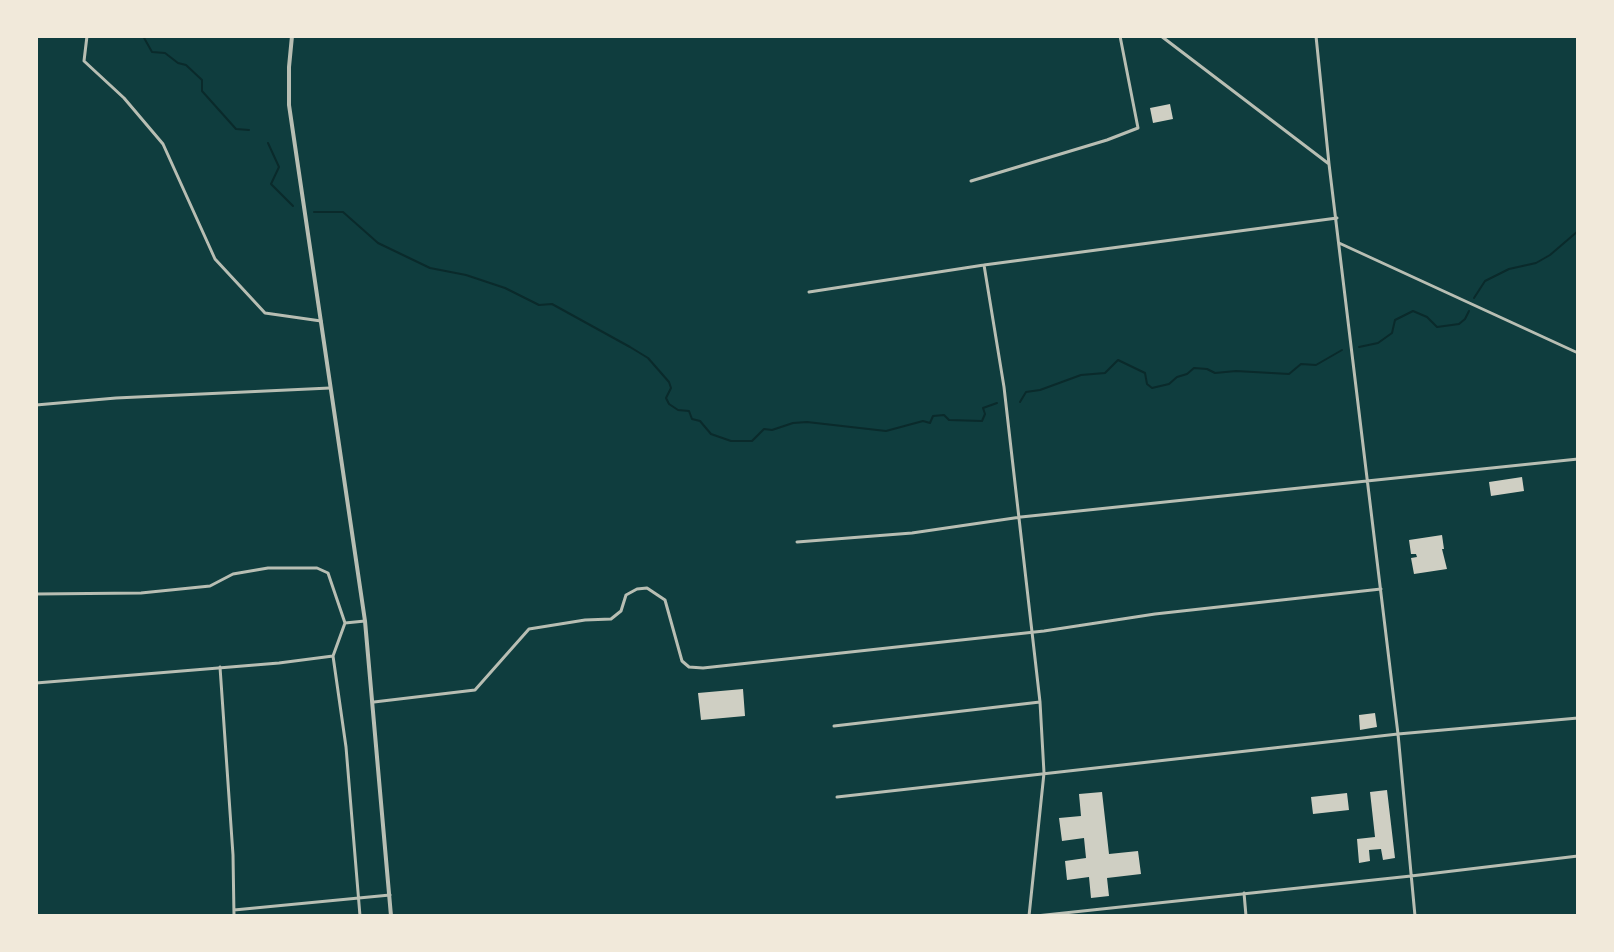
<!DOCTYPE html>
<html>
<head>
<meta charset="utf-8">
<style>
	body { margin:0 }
	#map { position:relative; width:1614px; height:952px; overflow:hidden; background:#0f3d3e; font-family:Literata,serif }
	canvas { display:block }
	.frame { position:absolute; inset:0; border:38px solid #f1e9da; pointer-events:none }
</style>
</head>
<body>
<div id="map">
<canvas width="1614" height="952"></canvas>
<div class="frame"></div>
</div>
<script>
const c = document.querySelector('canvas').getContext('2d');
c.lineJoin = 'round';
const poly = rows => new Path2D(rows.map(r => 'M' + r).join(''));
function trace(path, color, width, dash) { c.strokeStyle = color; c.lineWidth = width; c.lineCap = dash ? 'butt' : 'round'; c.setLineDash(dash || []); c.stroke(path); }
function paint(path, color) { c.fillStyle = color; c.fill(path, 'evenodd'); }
const stream = poly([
	[143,36,152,52,165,53,178,63,186,65,202,80,202,91,236,129,249,130],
	[268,143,279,167,271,184,293,206],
	[314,212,343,212,378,243,430,268,466,275,505,288,539,305,552,304,630,347,648,358,669,382,671,388,666,398,669,404,678,410,689,411,692,419,700,421,711,434,731,441,752,441,764,429,772,430,793,423,807,422,886,431,923,421,930,423,933,416,944,415,949,420,982,421,985,414,983,408,997,403],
	[1474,298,1485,281,1509,269,1536,263,1550,255,1578,231],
	[1359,347,1378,343,1392,333,1395,320,1413,311,1427,317,1437,327,1459,324,1465,319,1469,311],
	[1020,402,1026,392,1040,390,1081,375,1105,373,1118,360,1145,373,1147,384,1152,388,1169,384,1177,377,1187,374,1194,368,1207,369,1215,373,1236,371,1289,374,1301,364,1316,365,1342,350]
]);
const building = poly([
	[1170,104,1173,119,1153,123,1150,108],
	[1522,477,1524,491,1491,496,1489,482],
	[1442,535,1444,549,1442,549,1447,569,1414,574,1411,558,1417,557,1416,554,1411,554,1409,540],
	[743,689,745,716,701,720,698,693],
	[1375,713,1377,727,1360,730,1359,715],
	[1387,790,1395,858,1383,860,1381,849,1369,850,1370,861,1359,863,1357,839,1375,837,1370,792],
	[1102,792,1109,854,1138,851,1141,874,1107,878,1109,896,1091,898,1089,877,1067,880,1065,861,1086,858,1084,838,1062,841,1059,818,1081,816,1079,794],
	[1347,793,1349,810,1313,814,1311,797]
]);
const minor = poly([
	[87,36,84,61,124,98,163,144,215,259,265,313,321,321],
	[1161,36,1329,164],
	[1316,36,1329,164,1398,734,1415,916],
	[971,181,1107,140,1138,128,1120,36],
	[1339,243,1578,353],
	[984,265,1004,387,1040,702,1044,773,1029,916],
	[809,292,984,265,1337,218],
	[36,405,116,398,330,388],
	[797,542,912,533,1021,517,1578,459],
	[36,594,141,593,210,586,233,574,268,568,317,568,328,573,345,623],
	[333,656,346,747,360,916],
	[220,667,233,855,234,916],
	[36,683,279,663,333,656,345,623,365,621],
	[374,702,475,690,529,629,585,620,611,619,621,611,626,595,637,589,647,588,665,600,682,661,689,667,703,668,1044,631,1155,614,1381,589],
	[834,726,1040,702],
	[837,797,1398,734,1578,718],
	[1244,893,1246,916],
	[234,910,390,895],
	[1036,916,1411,876,1578,856]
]);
const tertiary = poly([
	[292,36,289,67,289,105,365,621,391,916]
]);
trace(stream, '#0a2a2b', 2);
paint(building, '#cfcfc3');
trace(minor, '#b8beb3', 3);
trace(tertiary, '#b8beb3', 4);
</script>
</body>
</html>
